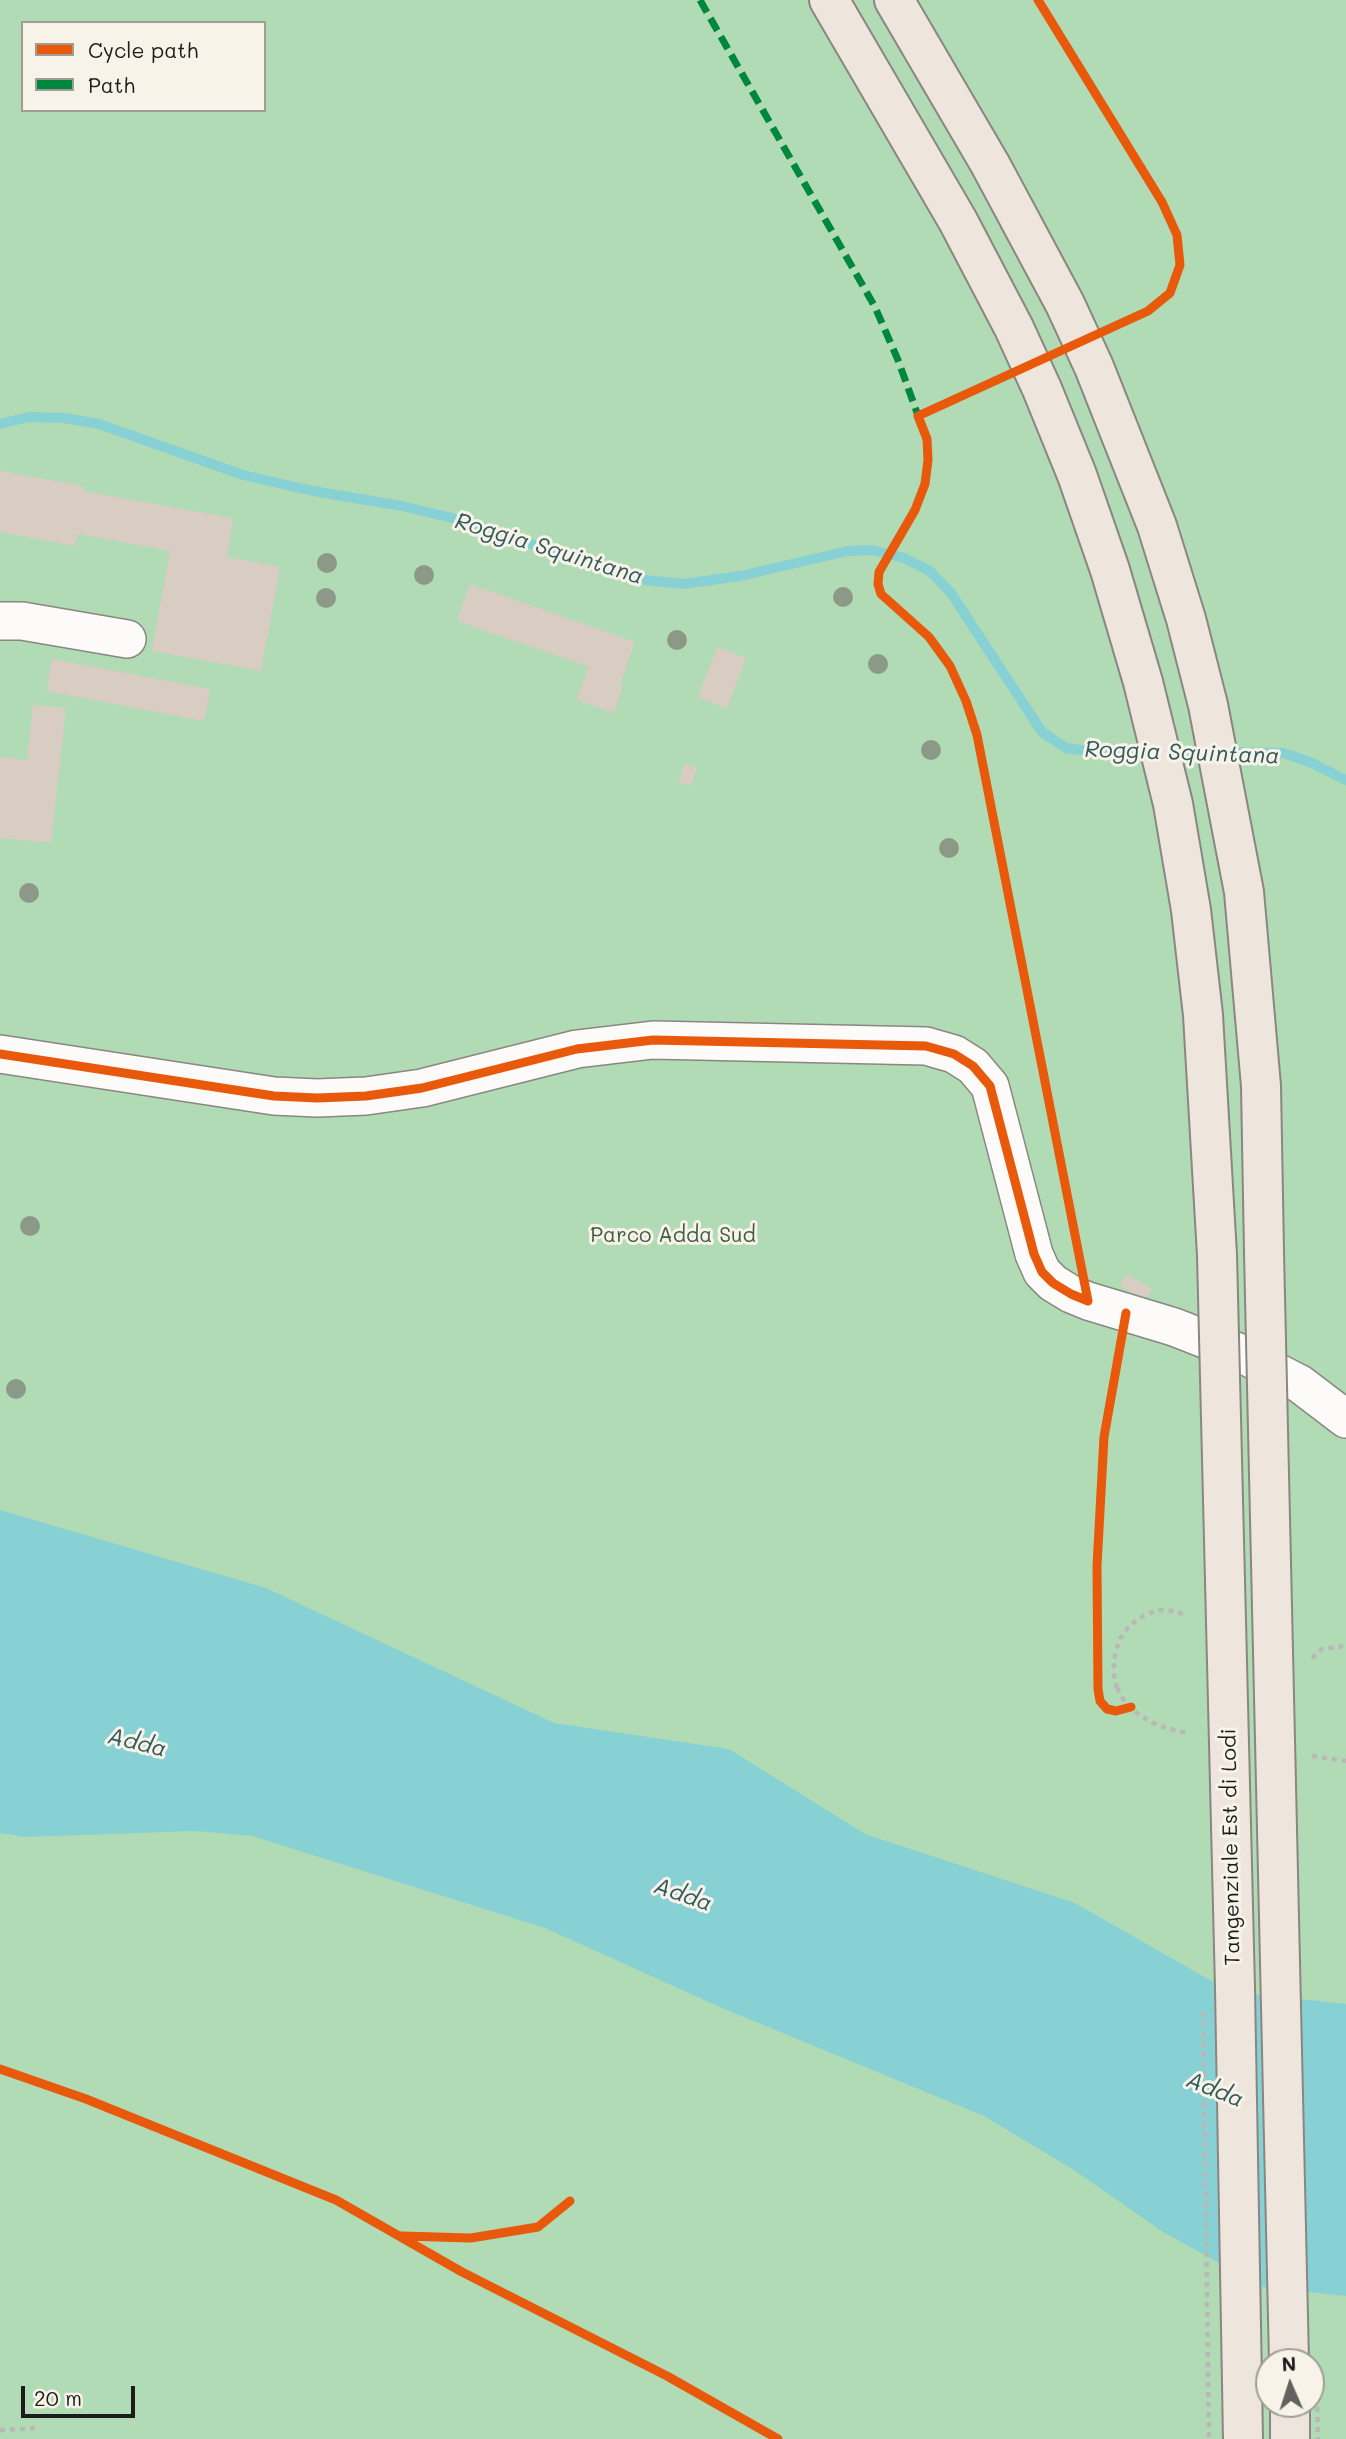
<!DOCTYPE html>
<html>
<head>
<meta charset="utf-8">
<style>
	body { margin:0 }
	#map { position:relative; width:1346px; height:2439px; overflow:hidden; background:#ebe4d8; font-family:Mali,sans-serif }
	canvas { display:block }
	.legend { position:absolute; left:21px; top:21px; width:245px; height:91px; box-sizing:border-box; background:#f7f3e8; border:2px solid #9f9d96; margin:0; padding:9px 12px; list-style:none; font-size:21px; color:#1c1c1c }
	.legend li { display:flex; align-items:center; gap:14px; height:35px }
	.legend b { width:35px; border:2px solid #9f9d96 }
	.north { position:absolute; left:1255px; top:2348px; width:70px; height:70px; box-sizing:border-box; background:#f7f3e8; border:2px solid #9f9d96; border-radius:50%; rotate:357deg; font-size:19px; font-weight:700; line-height:28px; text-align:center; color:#1c1c1c }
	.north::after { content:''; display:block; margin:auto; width:24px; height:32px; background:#64625e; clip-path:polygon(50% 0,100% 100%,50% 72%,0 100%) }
	.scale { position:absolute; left:21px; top:2386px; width:114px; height:32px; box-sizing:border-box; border:4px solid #1c1c1c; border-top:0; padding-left:9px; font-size:21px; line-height:24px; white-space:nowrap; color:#1c1c1c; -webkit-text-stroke:5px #f7f3e8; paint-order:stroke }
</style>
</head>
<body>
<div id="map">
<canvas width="1346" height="2439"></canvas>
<ul class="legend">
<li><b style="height:9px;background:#e8590c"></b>Cycle path</li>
<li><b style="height:9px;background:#00873e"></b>Path</li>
</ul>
<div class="north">N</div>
<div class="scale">20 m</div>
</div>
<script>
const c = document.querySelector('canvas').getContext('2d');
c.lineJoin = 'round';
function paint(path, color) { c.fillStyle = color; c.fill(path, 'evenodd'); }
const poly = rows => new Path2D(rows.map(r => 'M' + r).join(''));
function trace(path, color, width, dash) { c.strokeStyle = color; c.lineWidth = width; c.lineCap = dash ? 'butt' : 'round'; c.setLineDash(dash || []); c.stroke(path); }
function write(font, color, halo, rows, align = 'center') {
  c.font = font + ' Mali,sans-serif'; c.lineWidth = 6; c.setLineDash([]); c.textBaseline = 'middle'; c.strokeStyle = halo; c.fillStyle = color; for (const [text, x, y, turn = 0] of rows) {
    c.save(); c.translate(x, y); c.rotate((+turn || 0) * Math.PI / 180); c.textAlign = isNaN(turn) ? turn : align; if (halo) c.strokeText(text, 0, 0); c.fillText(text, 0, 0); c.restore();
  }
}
const green = poly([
	[0,0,1346,0,1346,2439,0,2439],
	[23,23,264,23,264,110,23,110],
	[1269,2362,1311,2362,1311,2404,1269,2404]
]);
const water = poly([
	[0,1510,266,1588,554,1723,729,1749,865,1834,1075,1903,1229,1991,1346,2004,1346,2296,1263,2287,1163,2232,1074,2170,984,2116,722,2008,545,1928,252,1836,196,1831,25,1837,0,1833]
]);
const stream = poly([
	[0,424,29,417,64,418,99,424,243,475,313,491,402,506,461,520,635,579,683,584,740,576,848,551,872,550,904,558,930,571,951,593,1042,732,1066,748,1102,753,1209,752],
	[1225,752,1284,753,1312,763,1346,780]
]);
const building = poly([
	[0,471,83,486,82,491,233,518,227,557,280,567,261,671,152,651,170,551,78,534,75,546,0,532],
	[470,584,635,642,620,684,623,686,614,713,576,700,589,667,457,621],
	[717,647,746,658,727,709,698,697],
	[52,659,210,689,204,721,46,691],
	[33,705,66,708,51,843,0,838,0,757,27,760],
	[684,763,697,768,691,786,679,782],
	[1127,1274,1152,1289,1144,1302,1120,1285]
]);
const path = poly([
	[1312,1658,1322,1649,1346,1646],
	[1117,1688,1125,1702,1139,1715,1159,1726,1190,1734],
	[1312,1756,1346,1761],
	[0,2430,37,2428]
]);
const street = poly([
	[0,621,22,621,127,639],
	[0,1054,274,1096,317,1098,366,1096,422,1088,577,1049,653,1040,926,1046,954,1054,973,1066,990,1086,1034,1254,1042,1272,1053,1283,1071,1294,1088,1301,1174,1327,1238,1352,1300,1384,1346,1419]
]);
const highway = poly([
	[829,0,958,221,1014,328,1042,389,1077,475,1110,570,1143,682,1173,804,1191,910,1203,1015,1217,1255],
	[894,0,990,164,1065,304,1094,367,1157,526,1186,619,1208,705,1244,892,1261,1086,1264,1252],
	[1235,1988,1243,2439],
	[1290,2404,1290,2439]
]);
const pathBridge = poly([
	[1117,1688,1114,1675,1114,1659,1119,1640,1129,1626,1143,1616,1158,1610,1174,1611,1186,1615],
	[1203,2012,1209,2439],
	[1317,2387,1318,2439]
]);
const highwayBridge = poly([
	[1264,1252,1289,2362],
	[1217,1255,1235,1988]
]);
const quiet = poly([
	[700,0,875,307,898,360,920,421]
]);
const cycleway = poly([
	[1038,0,1162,202,1177,235,1180,265,1170,293,1148,311,918,416,927,439,928,460,925,484,915,510,879,572,878,584,881,594,929,637,950,666,966,701,977,735,1088,1301],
	[0,1054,274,1096,317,1098,366,1096,422,1088,577,1049,653,1040,926,1046,954,1054,973,1066,990,1086,1034,1254,1042,1272,1053,1283,1071,1294,1088,1301],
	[1126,1313,1104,1437,1097,1566,1098,1689,1100,1701,1107,1709,1116,1711,1131,1707],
	[0,2069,86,2099,336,2200,462,2272,667,2376,778,2439],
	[401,2236,471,2238,538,2227,570,2201]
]);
const trees = [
	[327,563],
	[424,575],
	[843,597],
	[326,598],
	[677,640],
	[878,664],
	[931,750],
	[949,848],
	[29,893],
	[30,1226],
	[16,1389]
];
const parkNames = [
	["Parco Adda Sud",673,1236]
];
const streetNames = [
	["Tangenziale Est di Lodi",1231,1847,-91]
];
const waterNames = [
	["Roggia Squintana",549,549,17],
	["Roggia Squintana",1182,753,2],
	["Adda",137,1743,14],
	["Adda",683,1895,19],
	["Adda",1215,2090,22]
];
paint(green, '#b1dbb4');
paint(water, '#87d1d4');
trace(stream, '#87d1d4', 10);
paint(building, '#d8ccc3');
trace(street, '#8a8681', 40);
trace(highway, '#8a8681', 42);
trace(path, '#b9b8b6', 4.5, [5, 5]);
trace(street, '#fcfbf9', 37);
trace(highway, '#eee6dd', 38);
trace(highwayBridge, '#8a8681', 42, []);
trace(pathBridge, '#b9b8b6', 4.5, [5, 5]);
trace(highwayBridge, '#eee6dd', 38);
trace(quiet, '#00873e', 7, [14, 7]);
trace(cycleway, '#e8590c', 9);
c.fillStyle = '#8c9988';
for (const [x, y] of trees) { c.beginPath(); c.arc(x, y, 10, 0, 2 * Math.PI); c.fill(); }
write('21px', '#3f5c47', '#f7f3e8', parkNames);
write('21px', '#1c1c1c', '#f7f3e8', streetNames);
write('italic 23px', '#32595c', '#f7f3e8', waterNames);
</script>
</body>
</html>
